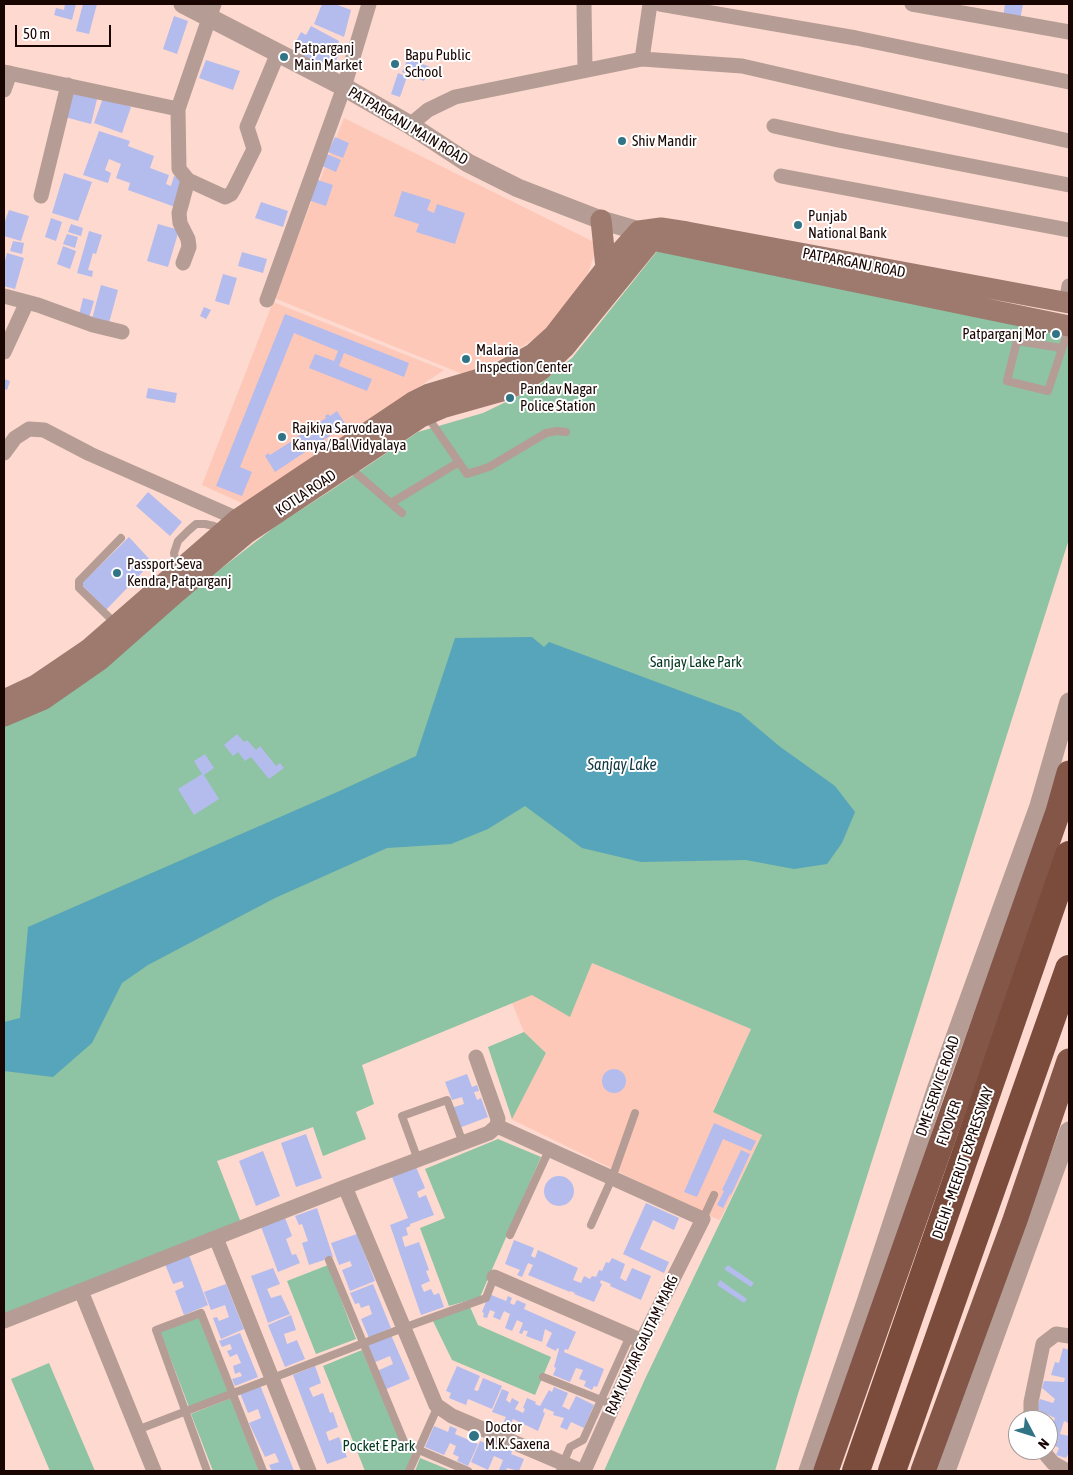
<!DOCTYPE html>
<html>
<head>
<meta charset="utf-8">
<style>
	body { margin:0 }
	#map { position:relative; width:1073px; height:1475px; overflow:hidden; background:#fdd9cf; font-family:"Asap Condensed",sans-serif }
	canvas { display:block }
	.frame { position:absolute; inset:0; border:5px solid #190603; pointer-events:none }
	.north { position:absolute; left:1008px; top:1410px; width:50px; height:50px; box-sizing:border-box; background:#fff; border:1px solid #a39b9a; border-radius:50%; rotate:130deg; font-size:14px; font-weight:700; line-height:20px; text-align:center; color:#190603 }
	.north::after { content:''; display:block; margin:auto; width:18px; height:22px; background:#317485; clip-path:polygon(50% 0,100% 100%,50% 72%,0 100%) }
	.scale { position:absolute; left:15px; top:25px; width:96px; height:22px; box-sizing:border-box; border:2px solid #190603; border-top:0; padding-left:6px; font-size:15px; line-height:18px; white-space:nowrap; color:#190603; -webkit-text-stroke:4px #fff; paint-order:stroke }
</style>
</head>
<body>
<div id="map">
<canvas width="1073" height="1475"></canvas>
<div class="frame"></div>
<div class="north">N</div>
<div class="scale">50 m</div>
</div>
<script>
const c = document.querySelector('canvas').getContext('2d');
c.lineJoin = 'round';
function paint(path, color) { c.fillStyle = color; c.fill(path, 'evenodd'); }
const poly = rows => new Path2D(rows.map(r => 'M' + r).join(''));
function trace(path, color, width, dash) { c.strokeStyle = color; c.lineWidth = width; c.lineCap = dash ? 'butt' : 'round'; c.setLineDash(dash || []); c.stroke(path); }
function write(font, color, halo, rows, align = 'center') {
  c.font = font + ' "Asap Condensed",sans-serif'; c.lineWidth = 4; c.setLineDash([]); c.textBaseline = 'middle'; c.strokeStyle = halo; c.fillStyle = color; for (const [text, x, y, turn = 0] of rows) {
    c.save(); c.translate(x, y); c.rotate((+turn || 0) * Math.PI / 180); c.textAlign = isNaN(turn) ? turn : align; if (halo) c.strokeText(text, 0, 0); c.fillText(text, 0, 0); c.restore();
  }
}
const built = poly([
	[344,118,598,244,587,276,541,335,508,355,465,375,274,298],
	[273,302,444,370,244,504,202,485],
	[592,963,751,1029,713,1111,762,1135,720,1220,705,1214,511,1119,546,1053,524,1032,512,1003,532,995]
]);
const green = poly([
	[658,250,1069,333,1069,539,797,1397,775,1471,604,1471,645,1379,762,1135,713,1112,751,1029,592,963,570,1017,532,995,362,1065,374,1104,356,1112,366,1139,323,1156,313,1127,217,1161,240,1220,216,1238,4,1321,4,727,36,712,276,526,330,491,418,432,483,413,535,388,572,358],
	[524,1032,546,1053,512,1119,488,1047],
	[498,1139,541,1157,480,1297,449,1306,420,1228,445,1218,425,1169],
	[328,1265,356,1339,316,1354,287,1281],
	[470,1307,478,1325,551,1357,535,1395,452,1360,432,1319],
	[199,1316,228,1392,189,1407,160,1331],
	[362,1350,403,1447,413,1453,405,1471,365,1471,323,1366],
	[49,1363,95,1471,50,1471,11,1379],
	[231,1398,259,1471,213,1471,191,1414],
	[420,1458,452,1471,415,1471]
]);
const water = poly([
	[532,637,544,647,549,642,740,713,779,746,835,786,855,812,842,843,827,864,794,869,746,860,641,862,582,848,525,806,488,829,451,844,387,848,275,898,148,965,122,983,92,1043,53,1077,4,1071,4,1022,20,1018,28,927,335,793,416,756,455,638]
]);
const building = poly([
	[65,4,76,4,72,20,54,15,56,8,64,10],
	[83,4,97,4,89,34,76,31],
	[322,4,335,4,351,10,344,37,314,24],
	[1005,4,1023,4,1020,20,1003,18],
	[174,16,188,21,177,54,163,49],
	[311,26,339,41,335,51,339,53,330,78,298,61,303,52,293,47,301,32,306,35],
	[408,58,430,67,424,81,402,72],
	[206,60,240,71,233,90,199,78],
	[398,73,407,77,400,97,391,94],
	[69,88,98,95,91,124,61,116],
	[103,98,131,107,122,133,94,123],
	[99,131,130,141,128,146,154,156,150,168,169,175,166,184,171,186,174,176,184,180,175,207,128,190,130,183,116,178,121,164,109,159,105,170,111,173,108,183,83,175],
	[335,137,349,143,343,158,328,152],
	[327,154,341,160,336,172,322,166],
	[64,173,92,182,78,221,52,213],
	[312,178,333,185,326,206,305,199],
	[402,191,431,200,427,210,434,213,437,204,465,213,455,244,416,232,419,224,394,216],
	[261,202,288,211,283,227,255,218],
	[9,210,29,216,21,241,4,236,4,224],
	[51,218,62,222,56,241,45,237],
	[71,224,83,228,81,236,68,232],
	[158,224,179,230,168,267,147,261],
	[89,231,102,235,96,254,93,253,88,270,93,271,92,277,77,273],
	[67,234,78,237,75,248,63,244],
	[13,241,24,243,22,254,10,251],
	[63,246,76,251,70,269,57,264],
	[242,252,267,259,263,273,238,266],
	[7,253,24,258,15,289,4,286,4,265],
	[223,274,237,278,229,305,215,301],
	[101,285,118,290,109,323,92,319],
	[83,298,94,301,89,318,79,315],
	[204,307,211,310,206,319,200,316],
	[285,314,409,363,404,377,344,353,339,366,372,379,367,391,309,368,315,354,334,361,338,351,294,333,240,467,252,472,242,496,216,486],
	[4,379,10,381,7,390,4,389],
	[148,388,177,393,175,403,146,398],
	[337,411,346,425,275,472,265,456,268,453,270,455,292,441,291,439,294,436,295,438,326,418,325,416,328,414,330,416],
	[148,492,182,522,170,536,136,506],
	[129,537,152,562,106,610,81,584],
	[237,734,244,742,247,740,256,750,260,746,276,766,280,763,284,768,269,779,251,757,245,761,238,752,233,756,224,745],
	[205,754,214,768,204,775,219,799,194,815,178,789,202,774,194,761],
	'602 1081a12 12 0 1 1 24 0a12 12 0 1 1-24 0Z',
	[467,1074,472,1087,477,1085,479,1091,474,1092,477,1100,481,1098,488,1117,459,1128,451,1108,464,1104,462,1097,452,1100,445,1082],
	[714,1123,756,1141,751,1151,723,1139,697,1197,684,1192],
	[306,1134,322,1178,296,1187,281,1143],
	[741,1150,750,1154,731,1195,730,1194,723,1208,717,1205,724,1191,722,1190],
	[263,1151,280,1196,256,1206,239,1161],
	[416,1167,425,1188,417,1192,419,1198,426,1195,434,1215,410,1224,410,1226,406,1228,408,1235,402,1237,405,1247,419,1242,429,1270,426,1271,430,1281,421,1285,424,1292,431,1289,434,1295,439,1293,444,1307,421,1315,390,1225,408,1218,392,1177],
	'544 1191a15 15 0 1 1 30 0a15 15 0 1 1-30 0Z',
	[646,1203,679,1218,674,1230,653,1220,640,1249,669,1262,664,1273,623,1254],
	[317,1208,333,1257,309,1265,302,1243,308,1241,302,1224,299,1225,295,1216],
	[284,1215,292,1236,286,1239,292,1255,296,1254,300,1263,278,1272,260,1224],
	[357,1234,375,1281,350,1291,342,1270,352,1266,350,1261,339,1265,331,1243],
	[514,1240,534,1248,531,1256,535,1258,538,1250,578,1268,573,1280,581,1283,584,1276,590,1279,592,1276,596,1277,599,1270,602,1271,606,1262,609,1263,612,1258,625,1264,620,1278,625,1281,626,1281,632,1268,651,1276,641,1300,610,1286,611,1284,601,1280,600,1283,602,1284,594,1302,574,1294,575,1293,570,1291,570,1292,528,1275,533,1265,528,1263,522,1277,517,1275,520,1270,505,1264],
	[189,1255,208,1305,184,1315,175,1291,184,1287,182,1281,173,1284,165,1264],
	[728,1265,754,1283,751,1287,724,1269],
	[273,1268,280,1284,267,1289,271,1298,281,1295,290,1314,268,1323,251,1276],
	[720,1280,747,1299,744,1303,717,1285],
	[226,1284,244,1329,221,1339,213,1318,217,1317,219,1321,229,1317,225,1305,211,1310,204,1292],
	[373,1284,391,1328,369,1338,361,1319,372,1314,369,1305,361,1308,359,1303,355,1304,350,1293],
	[489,1294,506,1301,508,1296,512,1298,510,1303,514,1305,517,1300,526,1304,524,1309,576,1332,568,1350,565,1349,564,1352,604,1369,597,1387,594,1386,592,1390,584,1386,586,1381,579,1379,583,1370,576,1368,570,1382,553,1375,556,1368,554,1367,559,1349,557,1348,556,1351,546,1346,552,1333,545,1329,542,1342,526,1336,528,1331,526,1331,524,1330,522,1334,519,1333,523,1323,517,1320,512,1331,505,1328,510,1314,504,1311,500,1320,493,1317,495,1312,490,1310,487,1318,483,1317,484,1313,482,1312],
	[291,1315,296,1330,284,1334,287,1344,297,1340,305,1359,285,1367,268,1325],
	[240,1333,258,1377,235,1386,232,1379,242,1376,240,1372,235,1374,233,1366,241,1363,237,1354,230,1357,227,1351,232,1349,230,1344,222,1347,219,1341],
	[391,1335,410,1379,384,1390,377,1371,393,1364,390,1356,373,1363,366,1345],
	[1063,1348,1069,1350,1069,1419,1068,1423,1064,1421,1060,1434,1069,1436,1069,1452,1066,1458,1056,1455,1059,1448,1055,1446,1058,1440,1048,1437,1048,1420,1054,1421,1055,1418,1036,1409,1040,1399,1053,1403,1055,1399,1042,1388,1044,1381,1064,1382,1065,1378,1051,1375,1055,1362,1059,1363],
	[315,1366,321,1383,309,1388,313,1397,323,1393,330,1413,333,1412,338,1427,326,1432,329,1441,339,1437,347,1457,327,1464,293,1375],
	[457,1366,480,1376,474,1390,478,1391,483,1378,502,1386,492,1409,468,1399,466,1405,449,1398,451,1393,446,1391],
	[260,1385,294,1471,272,1471,269,1465,279,1462,275,1453,265,1457,249,1423,261,1418,258,1409,248,1413,240,1393],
	[554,1387,568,1393,562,1407,564,1407,569,1410,576,1396,594,1405,584,1428,571,1422,567,1430,560,1427,564,1418,553,1415,554,1412,544,1408,543,1412,545,1413,538,1431,513,1419,509,1428,502,1425,506,1417,492,1412,502,1389,509,1392,506,1400,510,1403,512,1398,519,1402,515,1409,523,1413,525,1409,523,1408,527,1398,536,1402,535,1404,540,1406,549,1390,552,1392],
	[434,1426,448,1432,450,1426,457,1429,455,1434,478,1444,468,1466,457,1461,459,1457,453,1454,456,1446,450,1443,444,1455,425,1447],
	[480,1441,493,1446,495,1441,502,1444,500,1449,504,1451,507,1446,513,1449,511,1454,524,1459,519,1471,507,1468,506,1471,499,1470,503,1460,494,1456,488,1470,471,1462]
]);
const service = poly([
	[1061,348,1017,341,1007,381,1048,391,1069,328],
	[427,416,467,474,489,467,546,433,557,431,566,432],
	[349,467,402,513],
	[391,503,459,462],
	[177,569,174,553,178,541,188,531,196,524,205,524,214,526,222,530],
	[115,623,79,588,79,581,121,538],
	[418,1160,402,1116,447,1100,463,1143],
	[703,1219,714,1195],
	[591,1225,612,1178,635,1113],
	[510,1235,549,1150],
	[329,1260,405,1444,468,1471],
	[543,1377,606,1402],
	[137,1430,403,1328,486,1298,494,1277],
	[207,1471,156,1330,201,1313,263,1471],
	[409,1471,438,1406],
	[560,1471,570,1447,583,1440,630,1336]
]);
const minor = poly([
	[214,4,178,109,179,169,188,180,225,197,231,194,234,189,254,149,247,127,278,53],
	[584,4,585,70],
	[660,4,856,38,1069,82],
	[912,4,1069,32],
	[642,59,650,4],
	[4,72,178,109],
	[4,90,10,73],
	[410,125,428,110,455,97,642,59,742,66,1069,141],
	[774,126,838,140,1069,185],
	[781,176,1069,230],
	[41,196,68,85],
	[183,263,189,247,188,239,180,223,179,213,188,180],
	[4,296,38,305,93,325,122,332],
	[267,300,344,87,369,4],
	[1066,303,1069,286],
	[4,352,27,302],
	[4,453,15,438,29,429,44,430,90,454,238,519],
	[497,1126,703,1219,642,1341,584,1471],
	[345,1187,436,1405,452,1416,581,1471],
	[216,1238,309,1471],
	[494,1277,642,1341],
	[81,1291,154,1471],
	[4,1321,345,1187,489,1133,497,1126,498,1119,476,1057],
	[1031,1420,1031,1402,1043,1344,1056,1334,1069,1336],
	[1042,1450,1053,1463,1067,1471]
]);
const tertiary = poly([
	[183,4,344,87,410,125,468,163,518,188,601,220,639,231,649,238],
	[808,1471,866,1302,936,1090,1039,806,1069,702],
	[946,1471,1069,1131]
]);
const secondary = poly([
	[601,220,606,268],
	[4,700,36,685,89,649,238,519,413,402,429,394,499,373,533,354,554,335,606,268,639,231,661,228,687,232,1069,303],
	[4,716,44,699,100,660,177,592,247,533,421,417,442,408,506,390,518,384,541,370,564,348,652,240,1069,326]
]);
const trunk = poly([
	[826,1471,1058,812,1069,773],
	[923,1471,1015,1220,1069,1061]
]);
const motorway = poly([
	[856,1471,1069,855],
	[892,1471,1069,969]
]);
const markers = [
	[284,57,5,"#317485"],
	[395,64,5,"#317485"],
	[622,141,5,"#317485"],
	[798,225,5,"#317485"],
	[1056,334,5,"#317485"],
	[466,359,5,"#317485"],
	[510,398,5,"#317485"],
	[282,437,5,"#317485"],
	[117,573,5,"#317485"],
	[474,1436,6,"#317485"]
];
const poiNames = [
	["Patparganj",294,48],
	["Main Market",294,65],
	["Bapu Public",405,55],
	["School",405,72],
	["Shiv Mandir",632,141],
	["Punjab",808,216],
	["National Bank",808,233],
	["Patparganj Mor",1046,334,"right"],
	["Malaria",476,350],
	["Inspection Center",476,367],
	["Pandav Nagar",520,389],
	["Police Station",520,406],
	["Rajkiya Sarvodaya",292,428],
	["Kanya/Bal Vidyalaya",292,445],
	["Passport Seva",127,564],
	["Kendra, Patparganj",127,581],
	["Doctor",485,1427],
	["M.K. Saxena",485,1444]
];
const streetNames = [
	["PATPARGANJ MAIN ROAD",408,126,31],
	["PATPARGANJ ROAD",854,263,11],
	["KOTLA ROAD",306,493,-34],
	["DME SERVICE ROAD",938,1086,-71],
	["FLYOVER",949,1123,-71],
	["DELHI - MEERUT EXPRESSWAY",963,1163,-71],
	["RAM KUMAR GAUTAM MARG",642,1345,-65]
];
const parkNames = [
	["Sanjay Lake Park",696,662],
	["Pocket E Park",379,1446]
];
const waterNames = [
	["Sanjay Lake",622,765]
];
paint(built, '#fdc8b8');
paint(green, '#8ec3a3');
paint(water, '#57a5ba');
paint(building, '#b4bced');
trace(service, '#b59c94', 8);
trace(minor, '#b59c94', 15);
trace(tertiary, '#b59c94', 19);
trace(secondary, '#9d796e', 21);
trace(trunk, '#835648', 25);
trace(motorway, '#7b4b3c', 28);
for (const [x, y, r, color] of markers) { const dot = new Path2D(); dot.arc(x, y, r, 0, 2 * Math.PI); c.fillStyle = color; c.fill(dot); trace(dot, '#fff', 2); }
write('15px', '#190603', '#fff', poiNames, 'left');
write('15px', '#190603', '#fff', streetNames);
write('15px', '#033720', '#fff', parkNames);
write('italic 16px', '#113740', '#fff', waterNames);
</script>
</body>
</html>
